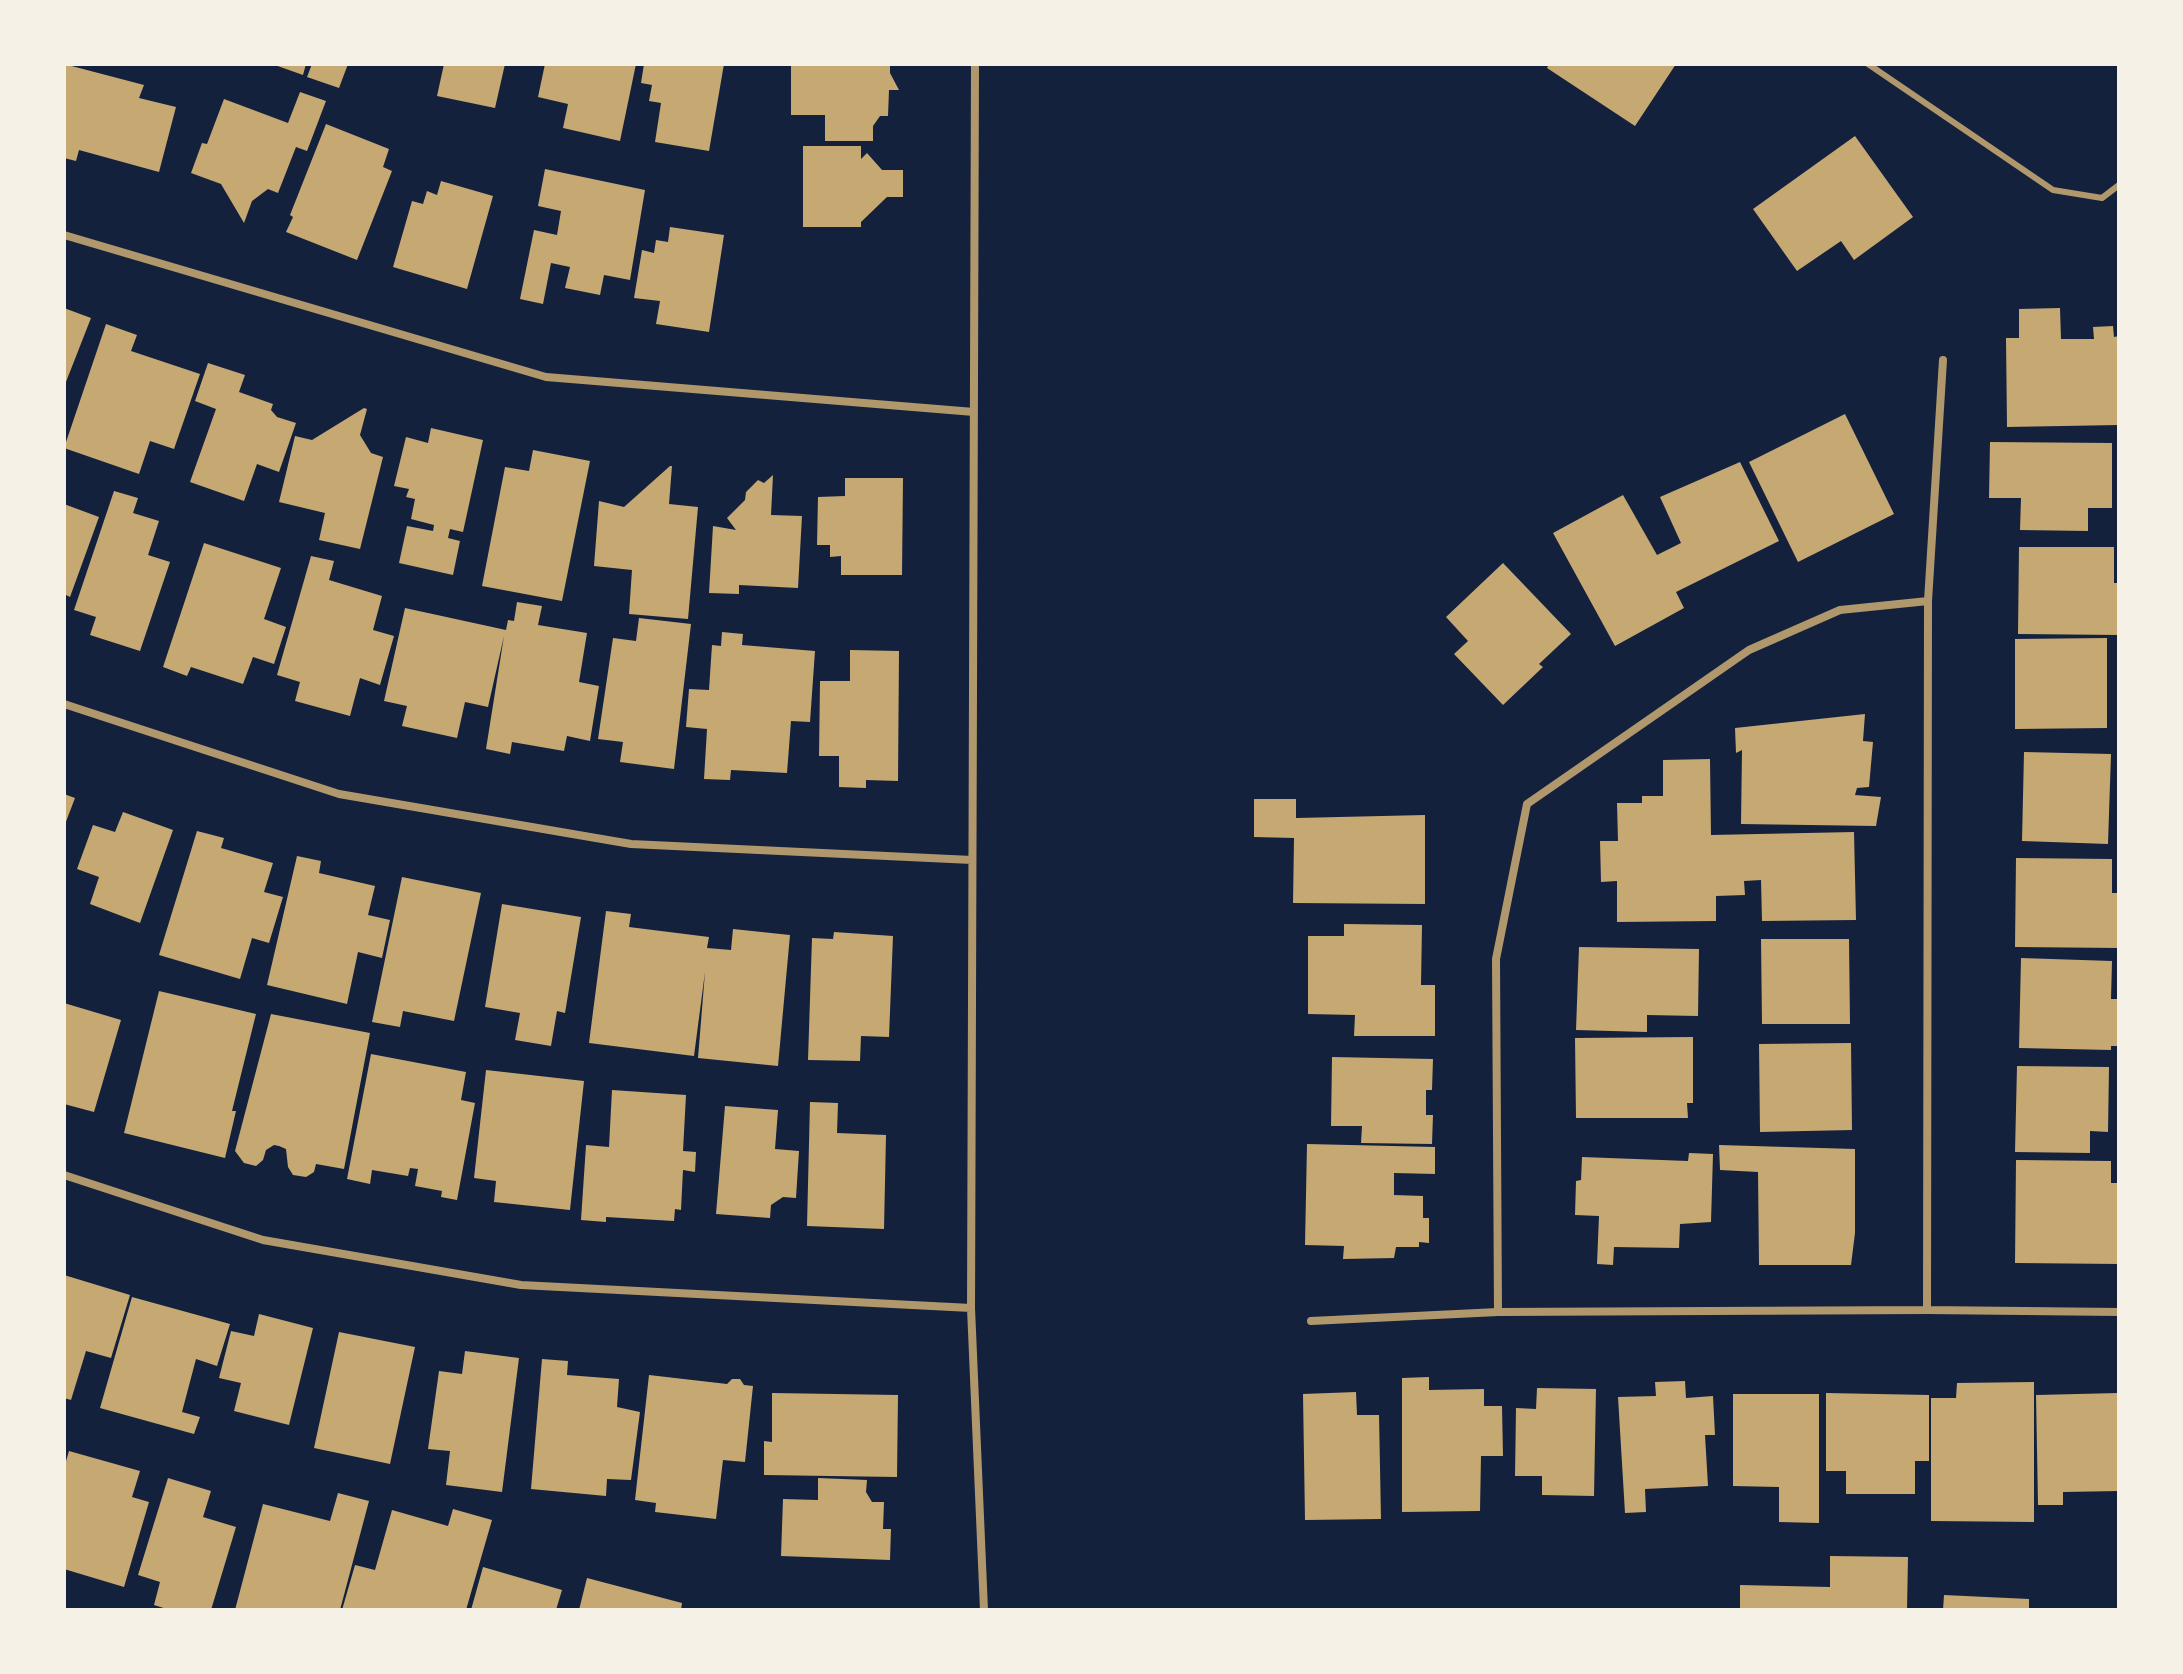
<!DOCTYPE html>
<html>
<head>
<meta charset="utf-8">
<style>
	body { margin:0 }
	#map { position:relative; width:2183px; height:1674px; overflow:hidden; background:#14213d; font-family:Helvetica,sans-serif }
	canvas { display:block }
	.frame { position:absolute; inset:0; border:66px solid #f6f1e7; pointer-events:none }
</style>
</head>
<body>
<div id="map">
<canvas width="2183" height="1674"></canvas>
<div class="frame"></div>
</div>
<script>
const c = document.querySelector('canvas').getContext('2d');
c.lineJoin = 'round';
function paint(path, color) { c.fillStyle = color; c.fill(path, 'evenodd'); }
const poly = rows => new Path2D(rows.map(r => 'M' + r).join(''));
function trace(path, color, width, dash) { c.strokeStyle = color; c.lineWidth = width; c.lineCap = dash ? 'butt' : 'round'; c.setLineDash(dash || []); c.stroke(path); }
const building = poly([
	[64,64,144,85,139,98,176,107,159,172,79,150,76,161,64,158],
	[272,64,306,64,303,75],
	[312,64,348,64,339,88,307,77],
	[444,64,505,64,495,108,437,96],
	[545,64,636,64,620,141,563,128,568,104,538,97],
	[644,64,724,64,709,151,655,142,661,103,649,101,652,85,641,83],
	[791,64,890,64,890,73,899,90,889,90,888,116,880,116,873,126,873,141,825,141,825,115,791,115],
	[1549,64,1676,64,1635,126,1547,68],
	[300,92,326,101,307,151,296,147,278,193,268,189,252,201,244,223,221,184,191,173,202,143,207,144,224,99,288,123],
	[326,124,389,149,383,167,392,171,357,260,286,232,293,217,290,215],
	[1855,136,1913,217,1854,260,1841,241,1797,271,1753,209],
	[803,146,861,146,861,159,867,153,882,170,903,170,903,197,887,197,861,222,861,227,803,227],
	[545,169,645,190,630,280,604,275,600,295,565,288,570,267,551,263,543,304,520,299,534,230,557,235,561,211,538,206],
	[441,181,493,196,467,289,393,267,412,201,423,204,427,191,437,195],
	[670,227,724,235,709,332,656,324,660,301,634,298,642,250,654,253,656,240,668,242],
	[64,308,91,318,64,387],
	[2060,308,2061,339,2094,339,2093,327,2113,326,2114,337,2119,336,2119,425,2007,427,2006,338,2019,338,2019,309],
	[106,324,137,335,131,351,200,374,174,449,150,441,139,474,64,448],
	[208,363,245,375,239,392,273,404,271,410,277,417,296,423,279,472,257,464,244,501,190,482,216,409,195,401],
	[364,408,367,409,360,435,371,453,383,457,360,549,319,540,325,513,279,502,295,436,312,440],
	[1845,414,1894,514,1798,562,1749,462],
	[431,428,483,440,463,532,450,529,448,538,460,541,453,575,399,563,407,526,433,531,434,525,411,519,415,499,406,497,409,489,394,486,406,437,428,443],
	[1990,442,2112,443,2112,508,2088,508,2088,531,2020,530,2021,498,1989,498],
	[533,450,590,461,562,601,482,586,505,467,529,471],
	[1740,462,1779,541,1676,592,1684,608,1615,646,1553,533,1623,495,1657,555,1681,543,1660,497],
	[670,466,672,466,669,504,698,507,688,619,629,614,632,570,594,566,599,501,624,507],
	[773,475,771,515,802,516,798,588,739,585,739,594,709,593,713,526,736,530,727,518,745,500,746,492,758,480,764,483],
	[845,478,903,478,902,575,841,575,841,556,830,557,830,545,817,545,818,497,845,496],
	[114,491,138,498,133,513,159,521,148,555,170,562,140,651,90,635,96,617,74,610],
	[64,504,99,517,70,597,64,594],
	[204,543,281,568,264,619,286,627,274,664,253,657,243,684,191,667,187,676,163,667],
	[2019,547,2114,547,2114,583,2119,583,2119,635,2018,634],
	[311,556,334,561,329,580,382,596,373,630,394,636,380,685,360,678,350,716,295,701,300,682,277,675],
	[1503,563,1571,634,1539,664,1543,667,1503,705,1454,654,1468,641,1446,617],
	[517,602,542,606,538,625,587,633,579,682,599,686,590,741,567,736,564,751,512,742,510,754,486,749,504,636,488,707,465,702,457,738,402,726,407,706,384,701,405,608,506,630,508,620,514,621],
	[639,618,691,624,674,769,620,762,623,742,598,739,613,638,636,641],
	[722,632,743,634,742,645,815,651,810,722,791,721,787,773,731,770,730,780,704,779,707,729,686,727,689,689,709,690,712,645,721,646],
	[2107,638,2107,728,2015,729,2015,639],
	[850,650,899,651,898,781,866,780,866,788,839,787,839,756,819,756,820,681,850,681],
	[1865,714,1863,741,1873,742,1869,787,1857,788,1855,795,1881,797,1876,826,1741,824,1742,750,1736,753,1735,728],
	[2024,752,2111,754,2108,844,2022,841],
	[1710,759,1711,835,1854,832,1856,920,1762,921,1761,880,1744,881,1745,895,1716,896,1716,921,1617,922,1617,881,1601,882,1600,841,1618,841,1617,803,1642,803,1642,796,1663,796,1663,760],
	[64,794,75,798,64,827],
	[1254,799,1296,799,1296,818,1425,815,1425,904,1293,903,1294,838,1254,837],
	[123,812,173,830,140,923,90,904,99,877,77,869,93,825,115,832],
	[197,831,224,838,221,848,273,863,264,892,283,897,269,943,252,938,240,979,159,955],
	[297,856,321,861,319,873,375,886,368,915,390,920,382,958,358,952,347,1004,267,985],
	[2016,858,2112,859,2112,893,2119,893,2119,948,2015,947],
	[402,877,481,893,454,1021,403,1011,400,1027,372,1022],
	[502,904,581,917,565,1013,557,1011,551,1046,515,1040,520,1013,485,1007],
	[606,911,631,914,629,927,709,937,707,948,731,950,733,929,790,935,778,1066,698,1058,705,972,694,1056,589,1043],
	[1344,924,1422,925,1421,985,1435,985,1435,1036,1354,1036,1355,1015,1308,1014,1308,936,1344,936],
	[834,932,893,936,889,1037,861,1036,860,1061,808,1060,812,938,833,939],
	[1761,939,1849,939,1850,1024,1762,1024],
	[1579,947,1699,949,1698,1016,1647,1015,1647,1032,1576,1030],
	[2021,958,2112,961,2111,999,2119,999,2119,1046,2111,1046,2111,1050,2019,1048],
	[159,991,256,1014,232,1111,236,1111,225,1158,124,1133],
	[64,1003,121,1020,94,1112,64,1104],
	[271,1014,370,1033,344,1169,316,1164,314,1172,306,1177,293,1175,288,1167,286,1149,279,1146,274,1145,266,1150,263,1160,256,1166,244,1163,235,1151],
	[1693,1037,1693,1103,1687,1103,1688,1118,1576,1118,1575,1038],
	[1851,1043,1852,1130,1760,1132,1759,1044],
	[371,1054,466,1072,461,1100,475,1103,457,1200,441,1197,442,1191,415,1186,418,1169,410,1168,408,1176,372,1170,370,1184,347,1179],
	[1332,1057,1433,1059,1432,1090,1426,1090,1426,1115,1433,1115,1432,1144,1361,1143,1362,1126,1331,1126],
	[2017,1066,2109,1067,2108,1132,2090,1131,2090,1153,2015,1152],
	[486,1070,584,1081,570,1210,494,1202,496,1181,474,1178],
	[612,1090,686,1095,683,1151,696,1152,695,1172,683,1170,681,1210,675,1209,674,1221,606,1217,606,1222,581,1220,586,1145,609,1147],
	[810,1102,838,1103,837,1133,886,1135,884,1229,807,1226],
	[725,1106,778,1110,775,1149,799,1151,796,1198,783,1197,771,1205,770,1218,716,1214],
	[1307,1144,1435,1147,1435,1174,1394,1173,1394,1195,1423,1196,1423,1218,1429,1218,1429,1243,1419,1242,1419,1247,1396,1247,1394,1258,1343,1259,1344,1246,1305,1245],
	[1719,1145,1855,1149,1855,1233,1851,1265,1759,1265,1758,1172,1720,1170],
	[1689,1153,1713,1154,1711,1222,1680,1224,1679,1248,1614,1247,1613,1265,1597,1264,1599,1216,1575,1215,1576,1181,1581,1180,1582,1157,1688,1161],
	[2016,1160,2111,1161,2111,1183,2119,1183,2119,1264,2015,1263],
	[64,1275,130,1295,111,1358,86,1351,71,1400,64,1398],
	[132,1297,230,1324,217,1366,196,1359,182,1412,200,1417,194,1434,100,1408],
	[259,1314,313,1328,289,1425,234,1411,241,1383,219,1378,231,1331,254,1336],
	[339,1332,415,1347,390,1464,314,1448],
	[465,1351,519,1358,502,1492,446,1485,450,1451,428,1449,439,1371,462,1374],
	[542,1359,568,1361,567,1375,619,1379,617,1407,640,1412,631,1480,607,1479,606,1496,531,1489],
	[649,1375,727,1384,732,1379,740,1379,744,1385,753,1386,745,1462,723,1460,716,1519,655,1512,656,1503,635,1500],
	[1429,1377,1429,1390,1484,1389,1484,1406,1502,1406,1503,1456,1481,1456,1480,1511,1402,1512,1402,1378],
	[1685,1381,1686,1398,1713,1396,1715,1435,1705,1435,1708,1486,1645,1489,1646,1512,1625,1513,1618,1397,1656,1396,1655,1382],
	[2034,1382,2034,1522,1931,1521,1931,1398,1956,1398,1957,1383],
	[1537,1388,1596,1389,1594,1496,1542,1495,1542,1476,1515,1476,1516,1408,1536,1409],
	[1356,1392,1357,1415,1379,1415,1381,1519,1305,1520,1303,1394],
	[772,1393,898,1395,897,1477,764,1475,764,1441,772,1442],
	[1826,1393,1929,1395,1929,1461,1915,1461,1915,1494,1846,1494,1846,1471,1826,1471],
	[2119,1393,2119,1491,2063,1492,2063,1505,2038,1505,2036,1395],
	[1733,1394,1819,1394,1819,1523,1779,1522,1779,1487,1733,1486],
	[69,1451,140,1471,132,1497,149,1502,124,1587,64,1569,64,1468],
	[168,1478,211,1491,203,1517,236,1527,211,1610,170,1610,154,1605,160,1582,138,1575],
	[818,1478,867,1480,866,1492,872,1502,884,1502,883,1529,891,1529,890,1560,781,1556,783,1499,818,1500],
	[338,1493,369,1501,340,1610,235,1610,263,1504,330,1521],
	[453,1509,492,1520,466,1610,342,1610,355,1565,375,1570,392,1510,448,1526],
	[1830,1556,1908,1557,1907,1610,1740,1610,1740,1585,1830,1587],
	[483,1567,562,1590,556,1610,471,1610],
	[587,1578,682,1603,681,1610,579,1610],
	[1944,1595,2029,1599,2029,1610,1943,1610]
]);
const service = poly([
	[1868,64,2053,190,2102,198,2119,185]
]);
const minor = poly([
	[975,64,971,1308,984,1610],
	[64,235,546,377,974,412],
	[64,704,339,794,631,844,972,860],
	[64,1175,263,1240,521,1285,971,1308],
	[1927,1310,1928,601,1943,360],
	[1498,1312,1496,959,1527,804,1749,650,1840,610,1928,601],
	[1311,1321,1498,1312,1927,1310,2119,1312]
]);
paint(building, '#c6a872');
trace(service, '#b1986c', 6);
trace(minor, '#b1986c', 8);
</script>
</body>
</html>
